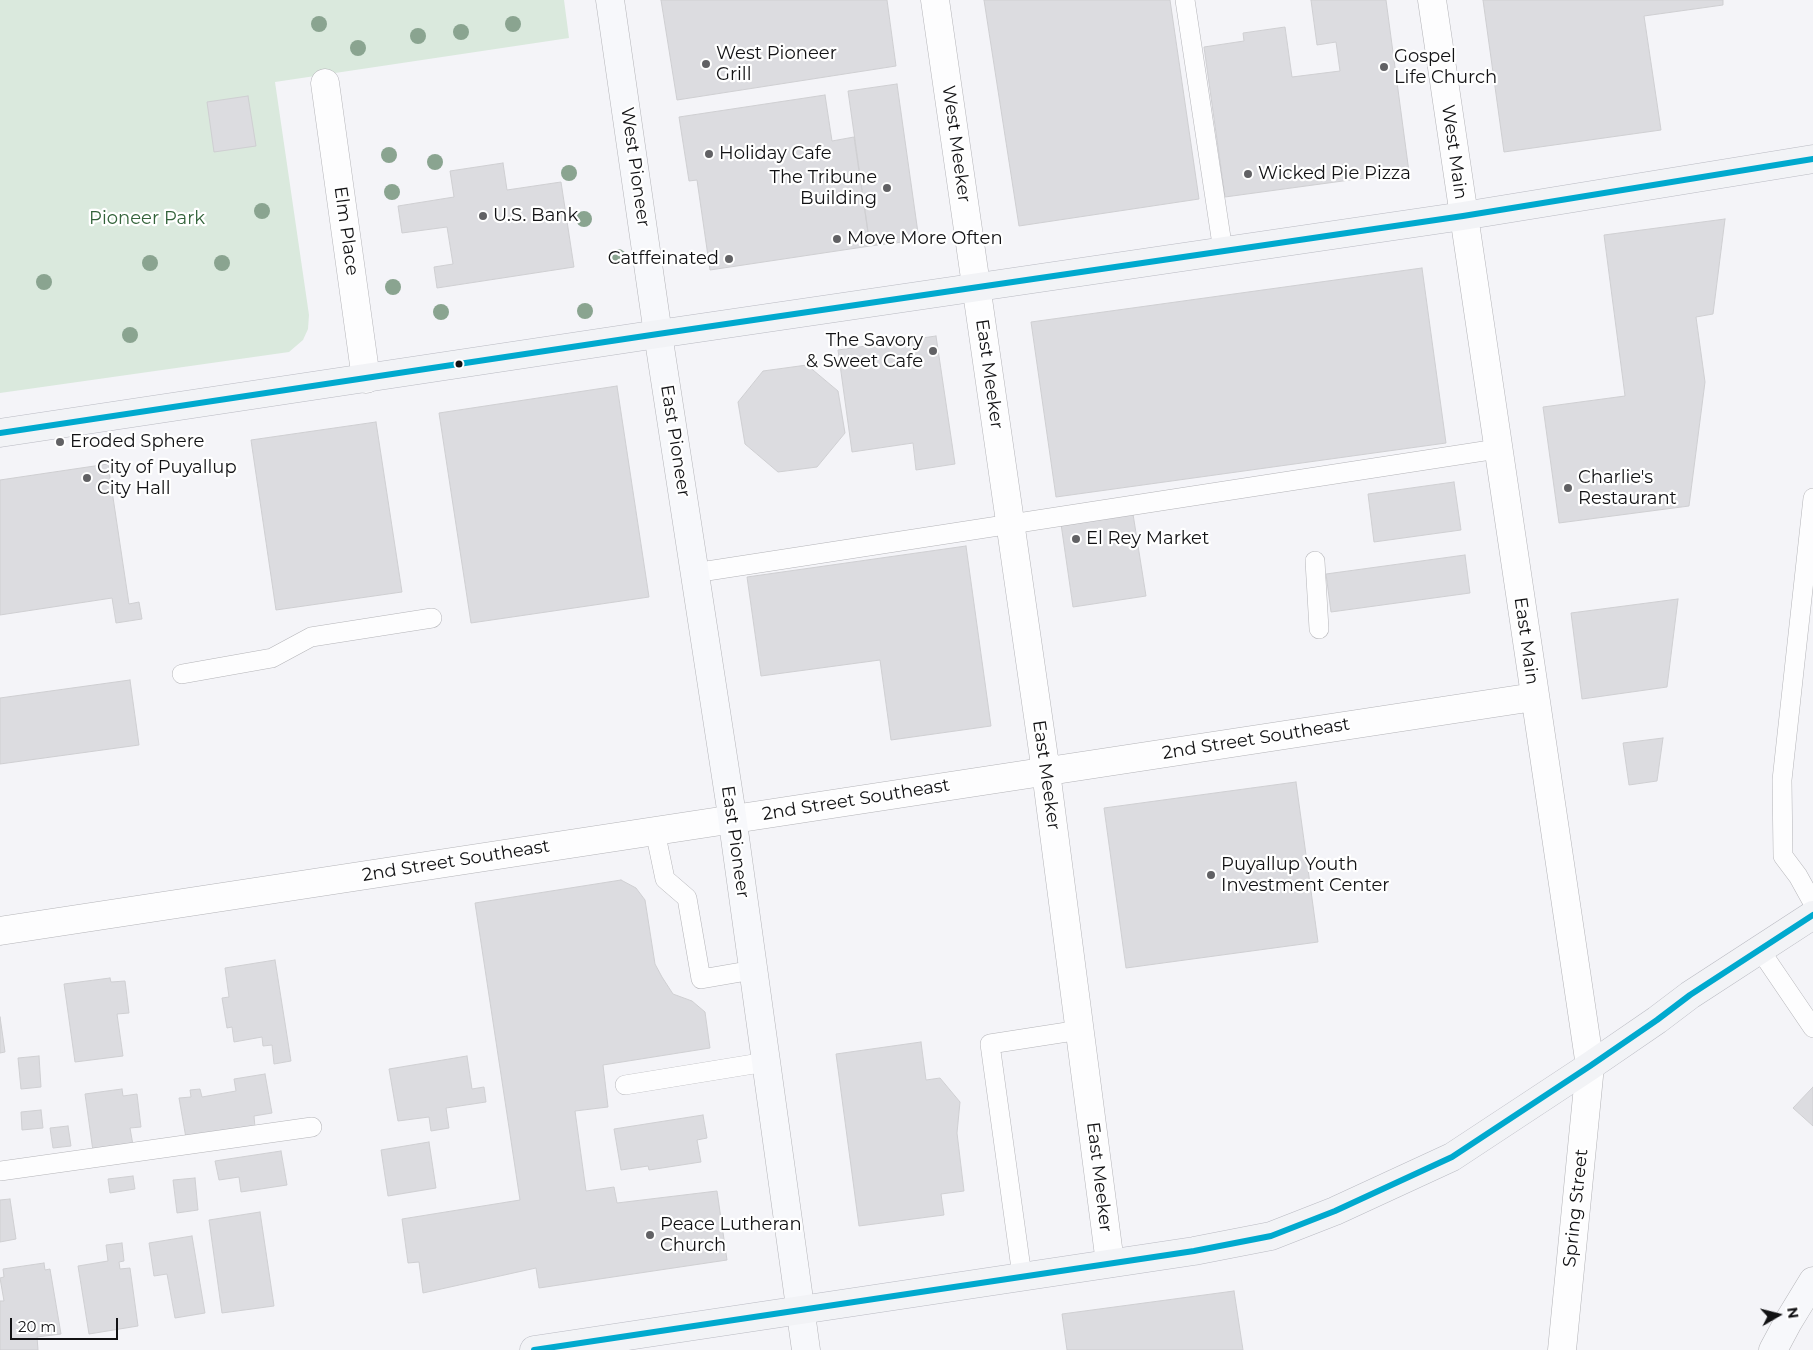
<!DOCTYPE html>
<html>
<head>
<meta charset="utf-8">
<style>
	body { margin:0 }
	#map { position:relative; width:1813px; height:1350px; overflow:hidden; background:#f4f4f8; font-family:Montserrat,sans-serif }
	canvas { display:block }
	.north { position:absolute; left:1753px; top:1290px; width:50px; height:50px; -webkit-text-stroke:4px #fff; paint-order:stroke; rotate:82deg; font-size:14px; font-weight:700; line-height:20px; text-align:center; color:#121214 }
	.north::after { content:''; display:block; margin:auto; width:18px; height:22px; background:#121214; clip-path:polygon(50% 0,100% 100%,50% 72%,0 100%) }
	.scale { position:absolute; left:10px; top:1318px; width:108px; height:22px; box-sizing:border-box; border:2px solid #121214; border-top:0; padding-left:6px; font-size:15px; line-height:18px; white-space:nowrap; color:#121214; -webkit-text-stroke:4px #fff; paint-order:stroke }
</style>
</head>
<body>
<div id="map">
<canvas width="1813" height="1350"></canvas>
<div class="north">N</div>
<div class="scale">20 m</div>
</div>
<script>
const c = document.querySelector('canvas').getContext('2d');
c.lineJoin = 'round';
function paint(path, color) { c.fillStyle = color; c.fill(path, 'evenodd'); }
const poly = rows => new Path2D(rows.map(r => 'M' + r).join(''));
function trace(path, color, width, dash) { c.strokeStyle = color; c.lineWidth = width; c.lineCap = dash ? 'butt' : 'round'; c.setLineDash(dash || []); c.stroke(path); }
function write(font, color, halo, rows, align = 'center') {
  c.font = font + ' Montserrat,sans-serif'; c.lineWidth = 4.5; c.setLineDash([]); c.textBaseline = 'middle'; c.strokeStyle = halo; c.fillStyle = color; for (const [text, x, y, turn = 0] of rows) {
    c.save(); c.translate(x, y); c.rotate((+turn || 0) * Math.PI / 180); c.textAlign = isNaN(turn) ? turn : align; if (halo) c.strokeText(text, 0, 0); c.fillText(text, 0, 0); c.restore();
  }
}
const green = poly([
	[0,0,564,0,569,38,275,82,309,315,308,329,303,340,289,352,0,393]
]);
const building = poly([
	[661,0,887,0,896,66,677,100,661,0],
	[984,0,1170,0,1199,199,1019,226,984,0],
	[1311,0,1386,0,1409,172,1225,197,1204,47,1244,41,1243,33,1285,27,1292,77,1340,71,1336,42,1317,45,1311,0],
	[1483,0,1723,0,1723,5,1644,16,1661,130,1504,152,1483,0],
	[897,84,919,240,870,246,848,91,897,84],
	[825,95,832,141,854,137,870,246,710,270,697,180,689,181,679,117,825,95],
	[248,96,256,146,214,152,207,102,248,96],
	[503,163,507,190,561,182,574,267,437,288,434,267,453,264,447,227,402,233,398,206,454,197,450,171,503,163],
	[1725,219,1713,314,1696,317,1705,382,1689,506,1559,523,1543,407,1625,396,1604,235,1725,219],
	[1422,268,1446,443,1056,497,1031,322,1422,268],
	[936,336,955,464,916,470,913,443,852,452,838,350,936,336],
	[807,365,838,391,845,433,817,467,778,472,745,444,738,402,763,371,807,365],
	[617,386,649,597,471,623,439,413,617,386],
	[376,422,402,592,276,610,251,440,376,422],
	[108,464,129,604,139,602,142,619,116,623,112,598,0,615,0,480,108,464],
	[1454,482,1461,530,1374,542,1368,494,1454,482],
	[1133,514,1146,596,1073,607,1061,524,1133,514],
	[966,546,991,726,891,740,880,660,761,676,747,577,966,546],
	[1465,555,1470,593,1331,612,1326,574,1465,555],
	[1678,599,1667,687,1582,699,1571,613,1678,599],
	[130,680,139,745,0,764,0,698,130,680],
	[1663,738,1657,781,1629,785,1623,743,1663,738],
	[1296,782,1318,942,1126,968,1104,808,1296,782],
	[621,880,636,888,645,900,655,964,662,977,673,994,692,1001,705,1012,710,1048,603,1065,608,1107,575,1111,586,1191,614,1187,617,1203,717,1191,727,1260,539,1288,536,1268,423,1293,419,1262,408,1263,402,1219,520,1200,475,903,621,880],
	[275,960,291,1061,274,1064,272,1045,263,1046,262,1037,234,1042,232,1027,227,1028,222,998,229,997,225,968,275,960],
	[110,978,111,982,125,981,129,1013,117,1014,123,1056,75,1062,64,984,110,978],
	[0,1017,5,1052,0,1053,0,1017],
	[921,1042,926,1080,940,1078,960,1102,957,1133,964,1191,941,1194,944,1215,859,1226,836,1054,921,1042],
	[39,1056,41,1087,21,1089,18,1058,39,1056],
	[467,1056,472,1089,484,1087,486,1102,446,1108,449,1128,431,1131,429,1117,398,1121,389,1069,467,1056],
	[265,1074,272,1113,254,1116,255,1127,186,1138,179,1098,191,1097,190,1090,200,1089,202,1097,236,1091,234,1079,265,1074],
	[1813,1087,1813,1126,1793,1108,1813,1087],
	[122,1089,123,1096,137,1094,141,1127,130,1128,133,1145,93,1151,85,1094,122,1089],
	[41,1110,43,1128,22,1130,21,1112,41,1110],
	[703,1115,707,1138,697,1140,701,1162,649,1170,648,1166,621,1170,614,1129,703,1115],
	[68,1126,71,1146,53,1148,50,1128,68,1126],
	[429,1142,436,1188,388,1196,381,1150,429,1142],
	[281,1151,287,1185,241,1192,239,1177,219,1180,215,1161,281,1151],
	[133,1176,135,1189,110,1193,108,1179,133,1176],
	[195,1178,198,1210,177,1213,173,1180,195,1178],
	[10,1199,16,1239,0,1242,0,1200,10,1199],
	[260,1212,274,1306,222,1313,209,1220,260,1212],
	[192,1236,205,1313,175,1318,167,1274,154,1276,149,1243,192,1236],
	[122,1243,124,1261,119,1262,120,1269,130,1268,138,1326,89,1334,78,1266,108,1261,106,1245,122,1243],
	[44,1263,45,1270,50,1269,61,1334,37,1337,38,1350,0,1350,0,1301,4,1301,0,1278,4,1277,3,1269,44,1263],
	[1234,1291,1243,1350,1067,1350,1062,1314,1234,1291]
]);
const lane = poly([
	[1185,0,1223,251],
	[1813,498,1782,780,1783,856,1798,876,1813,903],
	[1315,561,1319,629],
	[694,573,1497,449],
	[182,674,272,658,311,637,432,618],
	[655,831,665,879,687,898,701,979,753,970],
	[1760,950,1813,1028],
	[625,1085,766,1062],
	[0,1171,312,1127],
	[1022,1276,990,1044,1080,1030]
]);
const street = poly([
	[935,0,1046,772,1110,1263],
	[1432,0,1590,1066,1562,1350],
	[325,83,366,379],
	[0,931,1534,697]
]);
const secondary = poly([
	[610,0,658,334,731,809,806,1350],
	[1773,1350,1788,1322,1813,1281]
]);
const primary = poly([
	[0,433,658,334,1463,216,1813,159],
	[534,1350,1194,1251,1271,1236,1335,1211,1452,1157,1590,1066,1657,1020,1690,995,1813,915]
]);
const bus1 = poly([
	[0,433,658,334,1463,216,1813,159],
	[534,1350,1194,1251,1271,1236,1335,1211,1452,1157,1590,1066,1657,1020,1690,995,1813,915]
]);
const trees = [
	[319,24],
	[513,24],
	[461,32],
	[418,36],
	[358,48],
	[389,155],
	[435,162],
	[569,173],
	[392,192],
	[262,211],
	[584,219],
	[618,257],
	[150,263],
	[222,263],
	[44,282],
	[393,287],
	[585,311],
	[441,312],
	[130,335]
];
const markers = [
	[706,64,5,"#616164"],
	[1384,67,5,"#616164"],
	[709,154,5,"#616164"],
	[1248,174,5,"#616164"],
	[887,188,5,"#616164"],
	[483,216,5,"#616164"],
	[837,239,5,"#616164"],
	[729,259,5,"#616164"],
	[933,351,5,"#616164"],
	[459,364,4.5,"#121214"],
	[60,442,5,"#616164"],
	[87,478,5,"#616164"],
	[1568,488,5,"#616164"],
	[1076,539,5,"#616164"],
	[1211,875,5,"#616164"],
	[650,1235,5,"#616164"]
];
const poiNames = [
	["West Pioneer",716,54],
	["Grill",716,75],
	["Gospel",1394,57],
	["Life Church",1394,78],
	["Holiday Cafe",719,154],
	["Wicked Pie Pizza",1258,174],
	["The Tribune",877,178,"right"],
	["Building",877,199,"right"],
	["U.S. Bank",493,216],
	["Move More Often",847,239],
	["Catffeinated",719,259,"right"],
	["The Savory",923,341,"right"],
	["& Sweet Cafe",923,362,"right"],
	["Eroded Sphere",70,442],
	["City of Puyallup",97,468],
	["City Hall",97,489],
	["Charlie's",1578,478],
	["Restaurant",1578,499],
	["El Rey Market",1086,539],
	["Puyallup Youth",1221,865],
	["Investment Center",1221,886],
	["Peace Lutheran",660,1225],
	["Church",660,1246]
];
const streetNames = [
	["West Meeker",956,144,82],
	["West Main",1454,152,82],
	["West Pioneer",635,167,82],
	["Elm Place",346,231,82],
	["East Meeker",989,374,82],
	["East Pioneer",675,441,81],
	["East Main",1526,641,82],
	["2nd Street Southeast",1256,739,-9],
	["East Meeker",1046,775,82],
	["2nd Street Southeast",856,800,-9],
	["East Pioneer",735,842,82],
	["2nd Street Southeast",456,861,-9],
	["East Meeker",1099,1177,83],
	["Spring Street",1576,1208,-84]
];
const parkNames = [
	["Pioneer Park",147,219]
];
paint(green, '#dae9dd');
paint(building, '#dcdce0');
trace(building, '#cfcfd2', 1);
trace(lane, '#b4b4b8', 20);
trace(street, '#b4b4b8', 29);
trace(secondary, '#b4b4b8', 29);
trace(primary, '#b9bac2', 29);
trace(lane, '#fdfdfe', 19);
trace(street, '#fdfdfe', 28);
trace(secondary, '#f7f8fb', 28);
trace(primary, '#f2f3f6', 28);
trace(bus1, '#00a9ce', 6);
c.fillStyle = '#8aa490';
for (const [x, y] of trees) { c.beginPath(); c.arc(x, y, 8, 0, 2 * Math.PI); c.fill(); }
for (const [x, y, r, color] of markers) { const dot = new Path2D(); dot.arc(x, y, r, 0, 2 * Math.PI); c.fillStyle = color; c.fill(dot); trace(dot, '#fff', 2); }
write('18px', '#121214', '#fff', poiNames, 'left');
write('18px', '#121214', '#fff', streetNames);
write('18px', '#33633a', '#fff', parkNames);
</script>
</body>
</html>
